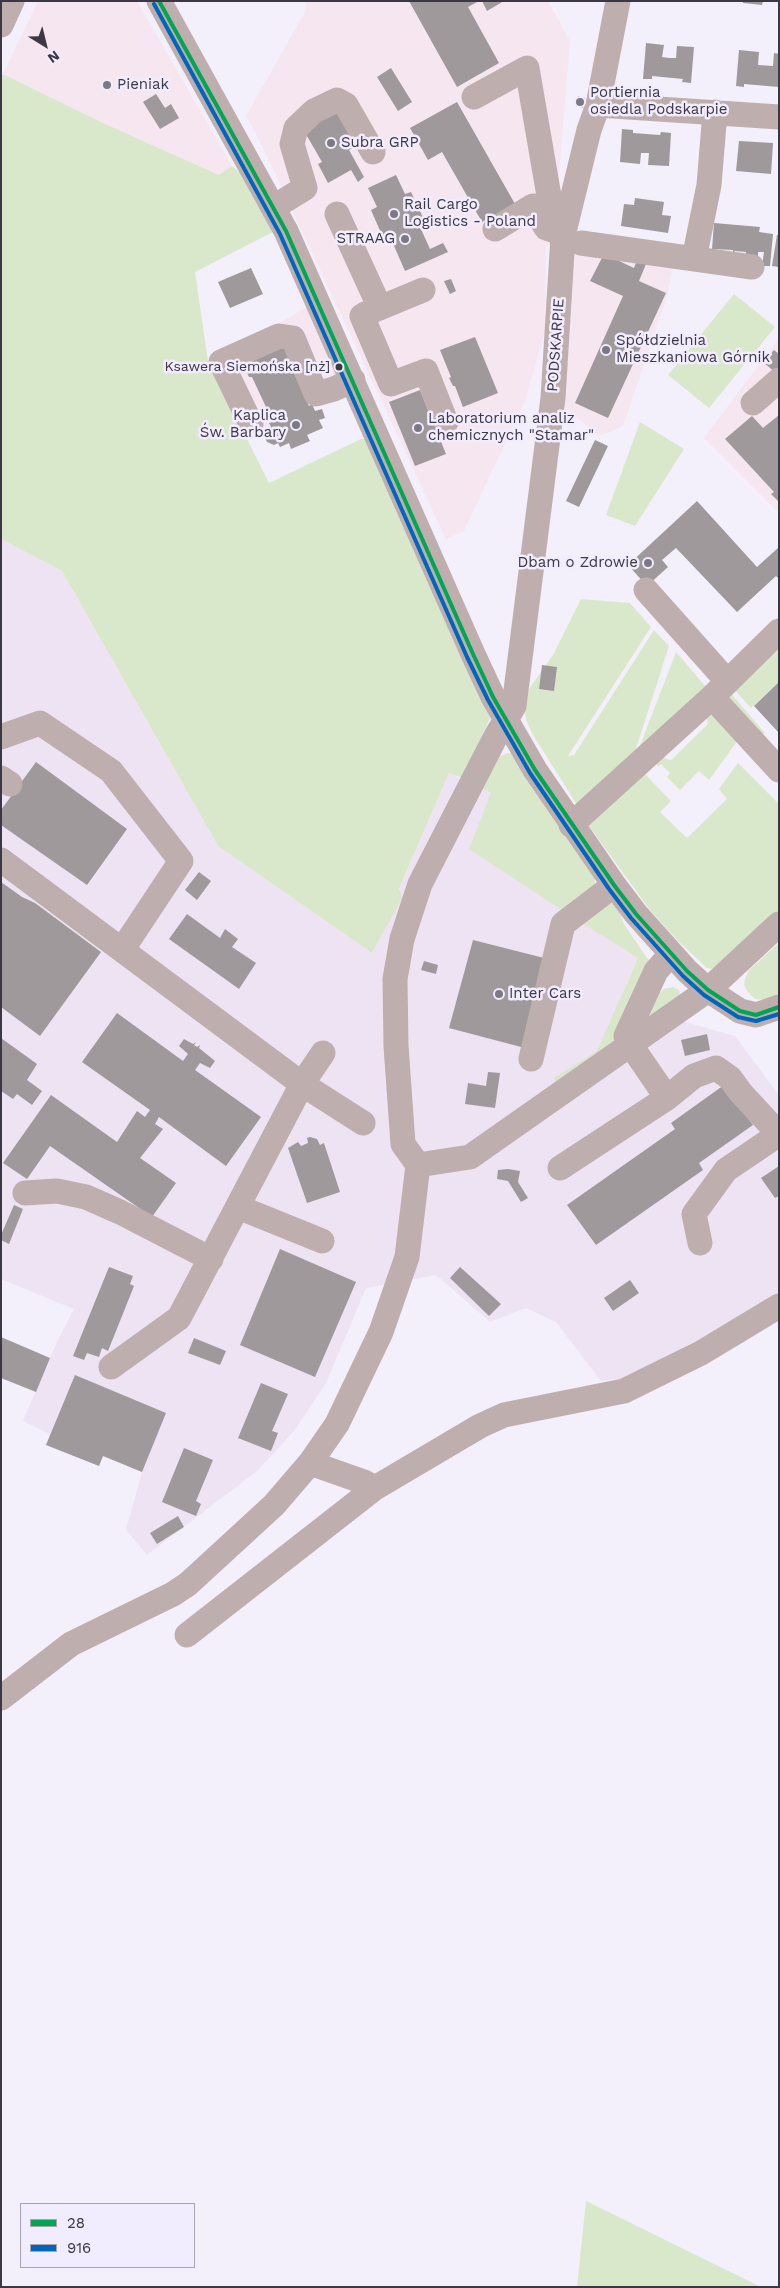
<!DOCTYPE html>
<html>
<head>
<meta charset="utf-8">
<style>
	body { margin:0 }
	#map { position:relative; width:780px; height:2288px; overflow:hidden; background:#f3f0fb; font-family:"Work Sans",sans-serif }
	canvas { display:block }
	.frame { position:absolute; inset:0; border:2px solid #3c3744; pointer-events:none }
	.legend { position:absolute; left:20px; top:2203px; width:175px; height:65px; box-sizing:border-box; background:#f2ecff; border:1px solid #a9a4b4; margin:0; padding:6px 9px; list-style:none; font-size:15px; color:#3c3744 }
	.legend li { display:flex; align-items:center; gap:10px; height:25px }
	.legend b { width:25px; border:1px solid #a9a4b4 }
	.north { position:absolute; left:20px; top:20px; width:50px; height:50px; -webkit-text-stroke:4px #f2ecff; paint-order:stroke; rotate:144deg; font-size:14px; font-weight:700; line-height:20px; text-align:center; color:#3c3744 }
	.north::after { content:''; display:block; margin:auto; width:18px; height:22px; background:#3c3744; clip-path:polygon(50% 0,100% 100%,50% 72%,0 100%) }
</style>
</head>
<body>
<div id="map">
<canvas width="780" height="2288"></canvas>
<div class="frame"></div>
<ul class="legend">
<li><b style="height:6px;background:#00a651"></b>28</li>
<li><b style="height:6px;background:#0065bd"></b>916</li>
</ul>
<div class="north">N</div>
</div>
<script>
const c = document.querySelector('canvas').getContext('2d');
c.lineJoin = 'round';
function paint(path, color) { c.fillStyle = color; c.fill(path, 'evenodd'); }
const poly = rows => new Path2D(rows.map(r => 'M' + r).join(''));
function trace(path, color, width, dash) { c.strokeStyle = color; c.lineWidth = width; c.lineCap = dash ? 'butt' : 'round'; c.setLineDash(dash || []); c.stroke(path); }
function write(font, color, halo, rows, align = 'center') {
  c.font = font + ' "Work Sans",sans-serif'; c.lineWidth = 5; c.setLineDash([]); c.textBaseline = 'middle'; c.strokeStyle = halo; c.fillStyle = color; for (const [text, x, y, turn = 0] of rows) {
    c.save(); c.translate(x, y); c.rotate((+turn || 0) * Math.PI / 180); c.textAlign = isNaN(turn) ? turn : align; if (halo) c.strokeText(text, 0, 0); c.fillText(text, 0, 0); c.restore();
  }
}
const commercial = poly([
	[38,1,137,1,232,166,219,175,103,123,3,74],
	[306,1,548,1,570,41,553,245,546,244,545,332,525,401,464,531,446,539,259,139,246,116,305,12],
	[573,254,672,268,667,297,623,426,599,436,560,403],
	[307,307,344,391,246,436,214,361],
	[779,338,779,513,704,438]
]);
const industrial = poly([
	[1,539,62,571,218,846,372,953,449,773,491,793,485,859,638,958,622,993,682,1021,735,1036,779,1095,779,1294,632,1377,601,1381,556,1322,526,1308,490,1322,436,1275,366,1288,326,1383,294,1431,257,1471,147,1555,126,1530,142,1472,103,1456,99,1466,46,1445,50,1434,23,1421,57,1342,74,1309,1,1279]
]);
const green = poly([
	[3,74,103,123,219,175,232,166,246,178,275,231,195,272,208,361,269,483,361,439,368,439,490,718,462,778,449,773,399,889,402,898,372,953,218,846,62,571,1,539,1,77],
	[734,294,775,327,709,408,668,375],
	[640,422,684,449,635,526,606,515],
	[581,599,630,603,651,627,568,756,574,755,654,630,669,646,633,758,579,808,533,735,526,720,525,711,529,689,553,655],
	[779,649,779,682,751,708,732,687],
	[676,652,707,688,638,751],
	[728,690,765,733,758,737,726,702],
	[705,712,709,712,738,740,709,780,699,771,680,790,667,777,670,773,661,764,658,767,656,761,660,757,671,760,708,724],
	[508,753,513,754,595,879,595,885,565,912,469,849,491,793,481,788,498,757],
	[738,763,779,804,779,910,712,969,707,968,677,940,650,910,586,822,645,774,671,801,660,812,687,838,727,799,719,789],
	[606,902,613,904,618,908,624,924,649,961,648,966,610,1049,556,1083,554,1078,597,1051,638,958,579,921],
	[779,943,779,996,767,1000,755,999,747,991,744,985,745,979,749,970],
	[673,987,679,990,680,995,647,1022,655,997,664,989],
	[586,2201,761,2287,577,2287]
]);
const building = poly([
	[409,1,479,1,468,7,499,63,457,87],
	[482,1,504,1,487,11],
	[743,1,763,1,762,5,743,3],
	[646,43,664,45,662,57,669,58,676,58,677,46,694,47,691,83,682,82,683,79,652,76,652,79,643,79],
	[739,50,759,52,758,65,773,66,774,53,779,54,779,87,744,84,744,87,736,86],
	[391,68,412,102,398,111,377,77],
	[156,94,165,108,171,104,179,118,160,129,143,102],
	[578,96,585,98,583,108,576,106],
	[457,102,515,204,482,222,442,152,428,160,410,128],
	[336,110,356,146,349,150,364,177,358,182,351,170,328,183,318,164,322,162,303,129],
	[622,129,633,130,633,133,660,135,661,132,671,133,669,166,648,165,649,153,641,153,640,164,620,162],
	[739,141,773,143,771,174,736,171],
	[396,175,405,194,411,192,426,224,420,227,430,249,443,243,448,252,405,271,391,239,385,242,371,210,377,207,368,188],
	[635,198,664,202,662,215,671,216,668,233,621,226,624,204,634,205],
	[714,223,760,227,759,232,773,234,770,266,762,266,764,252,758,252,758,259,746,258,746,252,735,251,733,253,733,250,712,249],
	[777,235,779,235,779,267,772,266],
	[604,254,634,268,637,260,646,264,639,281,666,293,608,418,575,403,623,296,590,281],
	[251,268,263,294,230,308,218,282],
	[451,279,456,291,450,294,444,281],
	[475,337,498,393,463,407,455,386,453,386,449,378,451,377,440,350],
	[285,343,291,357,288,360,309,406,312,404,315,411,322,409,325,418,319,420,323,428,307,435,310,441,291,449,289,443,280,447,278,443,274,445,267,442,264,435,267,429,271,427,269,423,273,422,252,377,249,377,242,362],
	[774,350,779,354,779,370,776,373,763,362],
	[420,390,446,454,415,466,389,402],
	[779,415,779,502,771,494,774,492,725,439,752,416,763,428],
	[595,440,608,446,579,507,566,501],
	[697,501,757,567,779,547,779,579,776,576,737,612,676,548,662,560,668,567,647,586,628,565],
	[542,665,557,667,554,691,539,689],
	[779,682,779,733,754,706],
	[36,762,127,829,87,885,1,825,1,810],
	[199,872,211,881,197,900,185,890],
	[1,882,22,897,35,903,101,952,40,1036,1,1007],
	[187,914,220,938,225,929,238,939,232,947,256,963,239,989,169,939],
	[473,940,548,959,525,1048,449,1028],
	[424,961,438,965,436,974,421,970],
	[117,1013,183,1061,188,1054,179,1046,184,1039,193,1044,196,1042,194,1045,197,1047,200,1045,199,1048,215,1061,210,1068,200,1063,195,1070,261,1117,226,1166,159,1117,155,1124,163,1129,140,1158,176,1183,152,1217,50,1146,27,1179,3,1163,51,1095,117,1142,137,1111,145,1117,150,1110,82,1062],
	[707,1034,710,1050,685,1056,681,1040],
	[1,1038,37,1064,27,1080,42,1091,32,1105,17,1094,13,1099,1,1091],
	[488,1072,500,1073,495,1108,465,1104,468,1083,486,1086],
	[724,1085,753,1125,699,1163,703,1170,596,1245,567,1205,675,1129,671,1123],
	[310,1137,317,1139,320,1145,324,1143,340,1192,307,1203,288,1148,298,1142,301,1146,308,1143,307,1138],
	[779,1166,779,1196,775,1198,761,1178],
	[508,1169,520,1171,518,1182,528,1198,521,1202,508,1181,497,1179,498,1170],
	[14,1205,23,1209,9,1244,1,1240,1,1235],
	[280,1249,356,1282,315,1377,240,1345],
	[109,1267,133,1276,130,1284,134,1286,108,1351,102,1348,99,1357,87,1353,84,1360,73,1356],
	[460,1267,501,1304,489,1316,450,1278],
	[630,1280,639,1293,613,1311,604,1298],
	[1,1337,50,1358,36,1392,1,1378],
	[194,1338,226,1351,220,1365,188,1353],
	[75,1375,166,1413,142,1472,103,1456,99,1466,46,1445],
	[261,1383,288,1394,272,1431,278,1433,271,1451,238,1438],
	[184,1448,213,1460,196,1501,201,1504,196,1516,162,1502],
	[178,1516,184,1527,157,1544,150,1533]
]);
const minor = poly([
	[159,1,286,231,473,654,493,697,535,770,614,885,636,914,687,971,708,990,740,1011,756,1015,779,1007],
	[1,25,12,1],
	[474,97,527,68,555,231,563,236],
	[598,105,779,117],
	[274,207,305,188,292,144,296,128,314,111,337,100,346,105,373,152],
	[337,214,380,308],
	[495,229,533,206,546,228,555,231],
	[581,243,752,267],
	[694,259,709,185,715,112],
	[365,314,423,290],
	[362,316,391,384,426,371,446,422],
	[753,403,779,380],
	[251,424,221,362,279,336,293,338,316,394,334,389,353,380],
	[646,590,727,681],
	[712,697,779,770],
	[1,737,40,723,111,771,181,861,122,950],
	[1,778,10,784],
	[571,825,712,697,779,631],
	[1,860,302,1084,363,1123],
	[671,954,656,971,626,1036,630,1044,667,1098,694,1076,716,1068,730,1078,741,1093,779,1134],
	[531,1059,563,924,614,885],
	[418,1165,470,1157,708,990,779,924],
	[560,1168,667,1098],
	[25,1193,57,1191,86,1197,120,1212,211,1259],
	[238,1207,322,1241],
	[700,1243,694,1214,726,1170,779,1134],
	[111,1367,179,1318,302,1084,323,1053],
	[310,1463,364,1482,375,1488,480,1426,504,1415,624,1391,701,1353,779,1306],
	[187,1635,375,1488],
	[1,1698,71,1644,173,1594,188,1584,274,1505,310,1463,337,1424,381,1332,407,1257,418,1165,403,1144,396,1046,395,979,402,939,420,884,496,736,514,706,553,398,563,236,589,130,598,105,618,1]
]);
const bus1 = poly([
	[159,1,286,231,473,654,493,697,535,770,614,885,636,914,687,971,708,990,740,1011,756,1015,779,1007]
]);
const bus2 = poly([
	[154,4,280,234,467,657,488,700,530,773,609,889,631,918,683,976,704,995,738,1017,756,1021,779,1014]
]);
const markers = [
	[107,85,5,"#7c7884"],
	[580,102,5,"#7c7884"],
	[331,143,5,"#7c7884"],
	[394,214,5,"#7c7884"],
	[405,239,5,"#7c7884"],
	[606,350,5,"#7c7884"],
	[339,367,4.5,"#3c3744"],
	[296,425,5,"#7c7884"],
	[418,428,5,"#7c7884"],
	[648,563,5,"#7c7884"],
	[499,994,5,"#7c7884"]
];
const busNames = [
	["Ksawera Siemońska [nż]",330,367]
];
const poiNames = [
	["Pieniak",117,85],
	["Portiernia",590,93],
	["osiedla Podskarpie",590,110],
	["Subra GRP",341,143],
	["Rail Cargo",404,205],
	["Logistics - Poland",404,222],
	["STRAAG",395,239,"right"],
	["Spółdzielnia",616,341],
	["Mieszkaniowa Górnik",616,358],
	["Kaplica",286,416,"right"],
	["Św. Barbary",286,433,"right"],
	["Laboratorium analiz",428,419],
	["chemicznych \"Stamar\"",428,436],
	["Dbam o Zdrowie",638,563,"right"],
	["Inter Cars",509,994]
];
const streetNames = [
	["PODSKARPIE",556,345,-86]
];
paint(commercial, '#f5e6f0');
paint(industrial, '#ede3f2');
paint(green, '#d9e8cb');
paint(building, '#9f999b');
trace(minor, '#bfaeae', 25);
trace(bus1, '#00a651', 4);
trace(bus2, '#0065bd', 4);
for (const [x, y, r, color] of markers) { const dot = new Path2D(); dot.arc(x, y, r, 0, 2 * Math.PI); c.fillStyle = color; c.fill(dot); trace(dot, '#f2ecff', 2); }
write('14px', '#3c3744', '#f2ecff', busNames, 'right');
write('15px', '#3c3744', '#f2ecff', poiNames, 'left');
write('15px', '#3c3744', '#f2ecff', streetNames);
</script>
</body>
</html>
